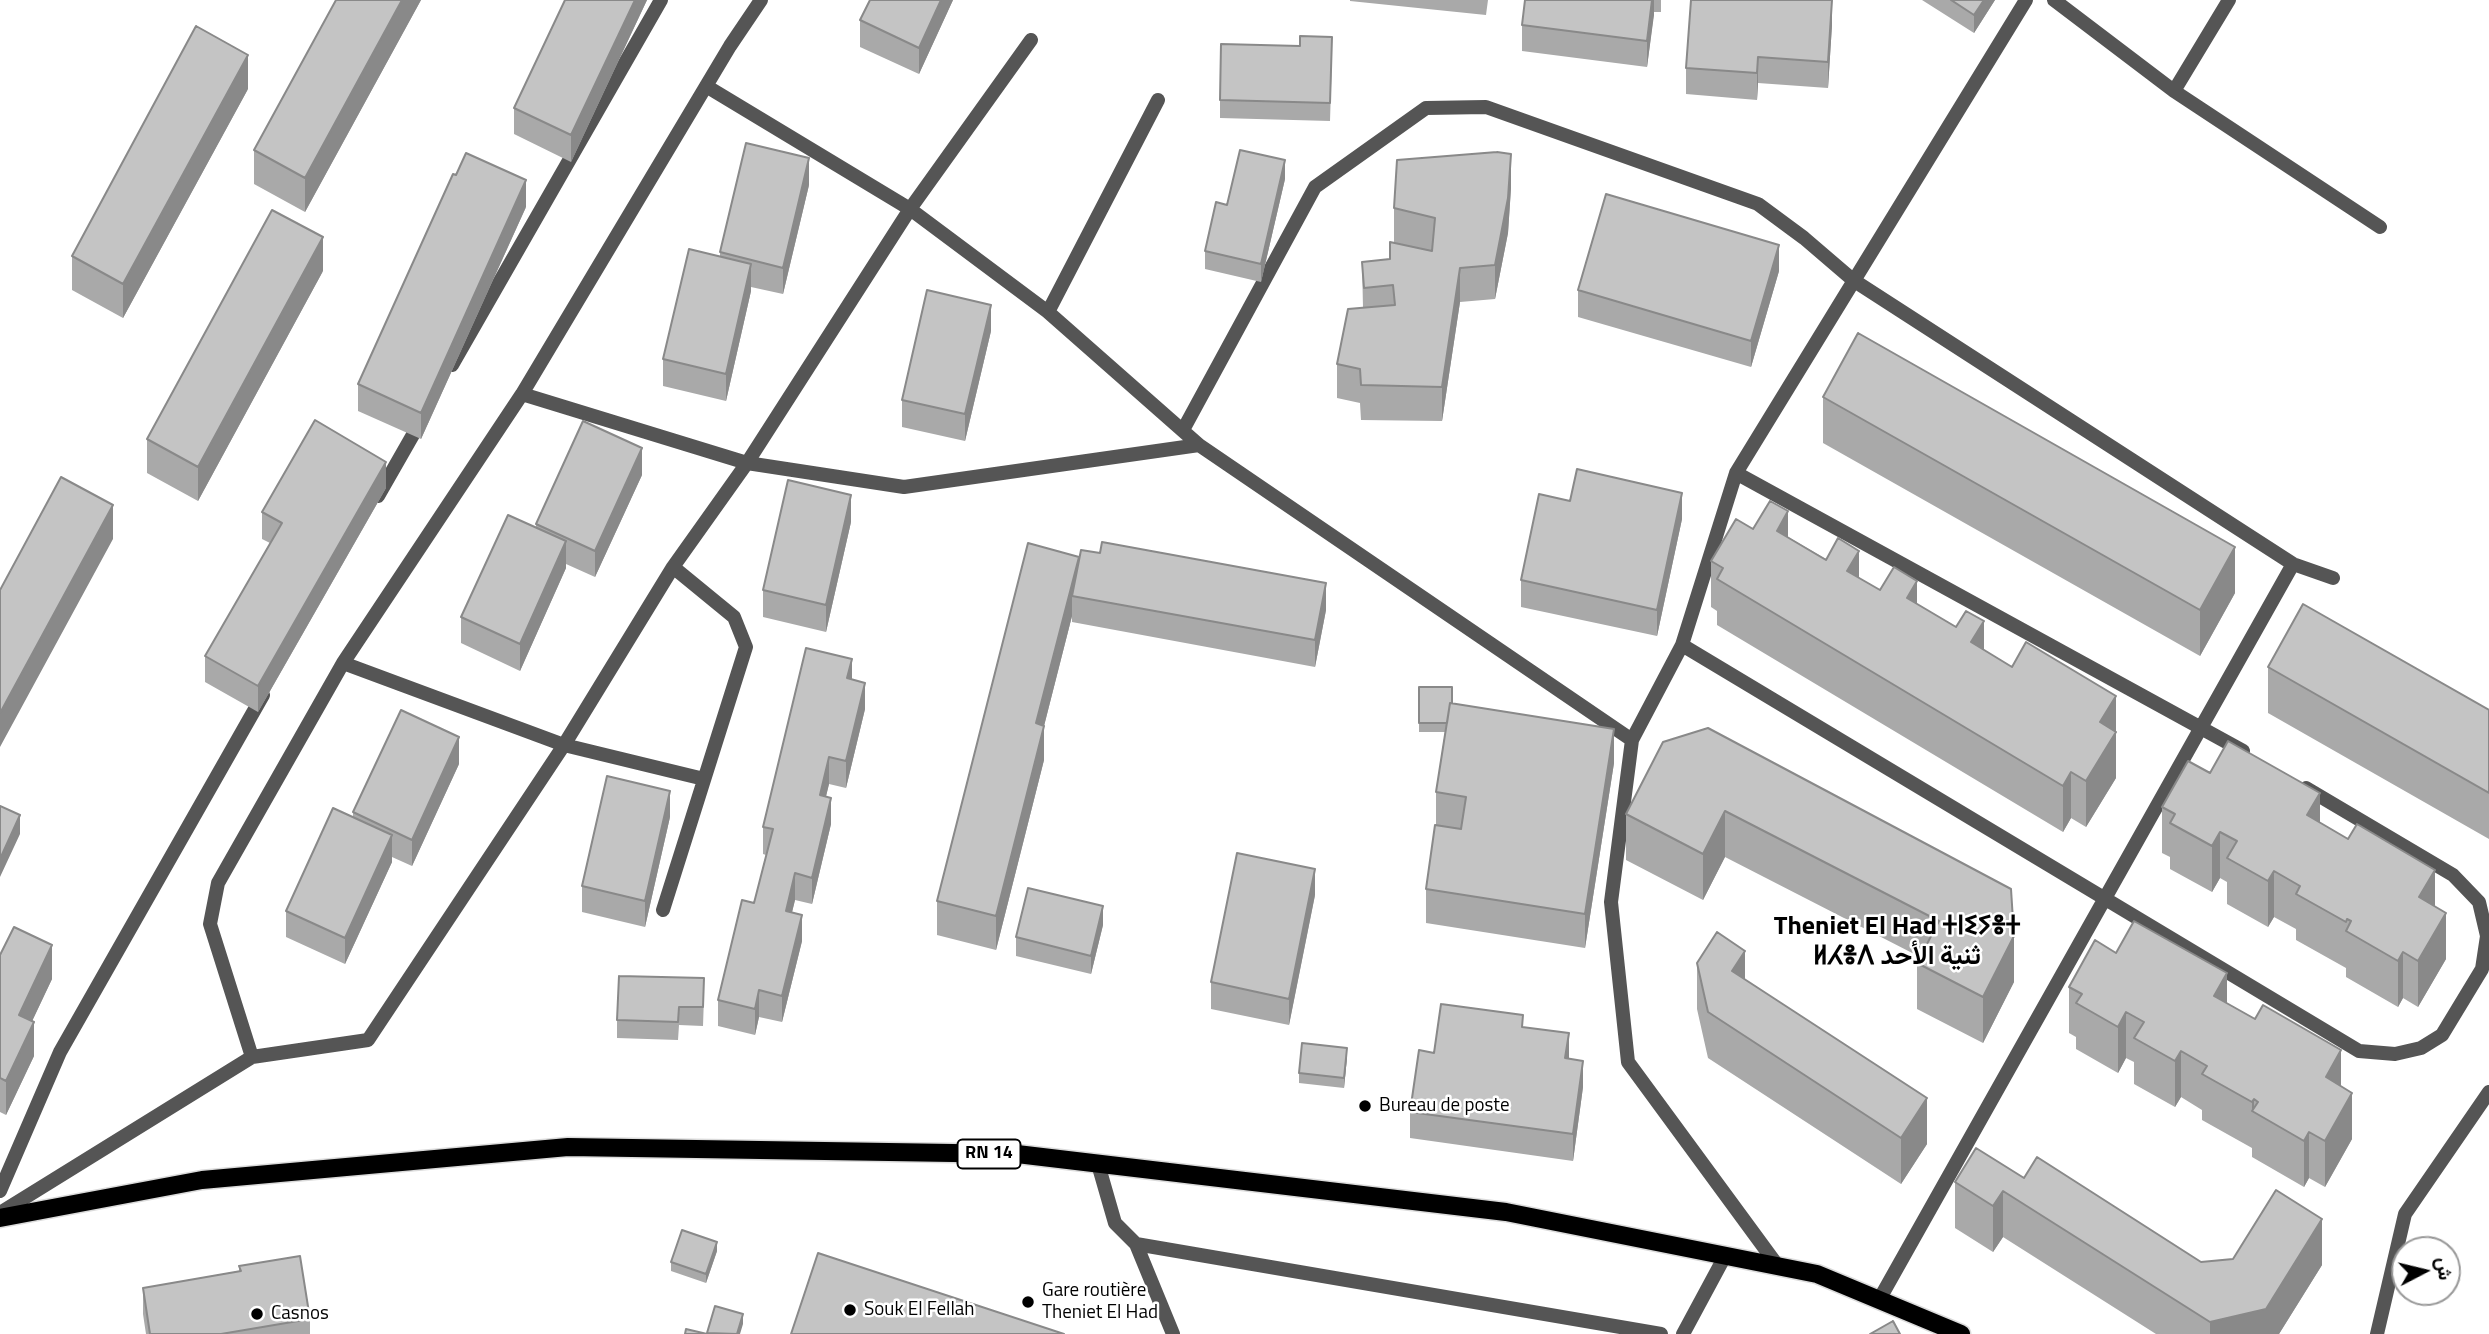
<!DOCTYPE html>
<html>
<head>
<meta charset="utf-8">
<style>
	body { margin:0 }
	#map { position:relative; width:2489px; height:1334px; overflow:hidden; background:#fff; font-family:"Titillium Web",Vazirmatn,sans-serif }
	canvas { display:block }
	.north { position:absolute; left:2391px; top:1236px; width:70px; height:70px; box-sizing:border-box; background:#fff; border:2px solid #999; border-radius:50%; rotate:83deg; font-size:19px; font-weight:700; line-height:28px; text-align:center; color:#000 }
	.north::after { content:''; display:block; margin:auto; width:24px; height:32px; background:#000; clip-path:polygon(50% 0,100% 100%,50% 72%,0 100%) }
</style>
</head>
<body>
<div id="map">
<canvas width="2489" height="1334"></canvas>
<div class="north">ش</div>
</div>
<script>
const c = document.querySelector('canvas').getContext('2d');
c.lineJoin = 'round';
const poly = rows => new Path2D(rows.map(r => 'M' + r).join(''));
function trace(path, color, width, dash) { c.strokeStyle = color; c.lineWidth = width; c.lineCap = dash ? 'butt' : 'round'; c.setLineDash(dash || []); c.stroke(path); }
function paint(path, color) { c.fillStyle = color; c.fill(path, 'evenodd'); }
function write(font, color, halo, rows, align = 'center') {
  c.font = font + ' "Titillium Web",Vazirmatn,"Noto Sans Tifinagh",sans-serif'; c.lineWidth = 5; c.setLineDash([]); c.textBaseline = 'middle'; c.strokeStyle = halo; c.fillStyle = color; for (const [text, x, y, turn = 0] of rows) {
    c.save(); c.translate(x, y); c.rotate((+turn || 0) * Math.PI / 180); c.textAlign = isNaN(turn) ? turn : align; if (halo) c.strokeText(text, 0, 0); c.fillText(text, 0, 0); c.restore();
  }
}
const street = poly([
	[2054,0,2174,91,2380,227],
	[706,86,910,209,1048,312,1199,445,1632,740],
	[2174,91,2229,0],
	[1048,312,1158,100],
	[452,365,661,0],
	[522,394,747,463,904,487,1199,445],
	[1183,430,1315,187,1426,108,1486,107,1758,204,1804,238,1853,280,2293,564,2333,578],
	[1736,473,2243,751],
	[378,496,422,419],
	[1682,645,2359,1051,2395,1054,2421,1048,2442,1035,2482,969,2487,936,2479,902,2453,875,2306,788],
	[343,663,564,745,704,779],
	[663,910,746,647,734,617,673,567],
	[252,1057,210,924,218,883,343,663,522,394,730,46,761,0],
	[1098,1164,1115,1223,1136,1244,1173,1334],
	[0,1191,60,1052,263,695],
	[0,1213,252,1057,368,1040,564,745,673,567,747,463,910,209,1031,40],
	[1136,1244,1661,1334],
	[1777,1265,1628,1062,1611,902,1632,740,1682,645,1736,473,2026,0],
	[1879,1300,2293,564],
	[1683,1334,1725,1256],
	[2377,1334,2405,1214,2489,1092]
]);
const primary = poly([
	[0,1218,202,1180,568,1147,1017,1154,1506,1212,1817,1274,1961,1334]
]);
const wall = poly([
	[336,0,421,0,305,212,254,184,254,150],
	[565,0,647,0,571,162,514,134,514,108],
	[953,0,919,74,860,47,860,20],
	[1350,0,1488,0,1486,15,1350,1],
	[1525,0,1661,0,1661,12,1654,12,1647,67,1522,51,1522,25],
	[1922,0,1995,0,1974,33],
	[1832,25,1828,88,1758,83,1757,100,1686,94,1686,68],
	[1332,56,1330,121,1220,118,1220,100],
	[248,89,123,318,72,290,72,256],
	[1285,179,1261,282,1205,269,1205,251,1227,205],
	[809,185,783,294,751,287,751,291,726,401,663,386,663,359,720,257,720,252],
	[1511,188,1508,233,1495,299,1460,302,1442,421,1361,420,1360,403,1337,398,1337,364,1363,308,1362,262,1390,259,1394,242,1394,208],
	[526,207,421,439,358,411,358,384],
	[323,271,198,501,147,473,147,439],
	[1779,271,1751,367,1578,317,1578,290],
	[991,331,965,441,902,427,902,400],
	[1823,397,2235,593,2200,656,1823,443],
	[642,475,595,577,566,564,566,568,520,671,461,643,461,617,536,528,536,524],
	[386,488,258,712,205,682,205,656,270,543,262,539,262,512],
	[1570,501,1682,519,1657,636,1521,607,1521,580],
	[851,522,826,632,763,617,763,590],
	[1753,529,1788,537,1880,590,1917,604,1984,650,2012,667,2116,696,2116,778,2086,827,2071,818,2063,832,1717,625,1717,611,1711,607,1711,561],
	[1079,557,1326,610,1315,667,1072,622,1072,616,1044,726,1044,760,996,950,937,935,937,901],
	[2268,667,2489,710,2489,839,2268,713],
	[852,679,865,709,846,788,829,784,826,796,831,824,812,904,795,900,792,912,802,941,782,1022,759,1017,755,1035,718,1026,718,1000,754,903,766,855,763,854,763,827],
	[1419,687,1452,703,1614,763,1585,948,1426,923,1426,889,1436,825,1436,792,1445,732,1419,732],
	[1708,728,2014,982,1983,1043,1917,1009,1917,963,1920,957,1725,857,1703,900,1626,860,1626,814],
	[459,764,412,866,392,857,392,862,345,964,286,937,286,911,353,817,353,812],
	[2210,773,2320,823,2435,907,2446,959,2418,1007,2403,998,2398,1007,2346,977,2346,967,2346,968,2296,940,2296,929,2274,917,2268,927,2227,904,2227,882,2220,878,2212,892,2170,869,2170,857,2162,853,2162,807],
	[670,817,645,927,582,912,582,886],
	[1315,895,1289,1025,1211,1009,1211,982],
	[1103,925,1091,974,1016,956,1016,937],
	[2116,953,2227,1003,2341,1086,2352,1139,2325,1187,2309,1178,2304,1187,2252,1157,2252,1148,2202,1120,2202,1110,2181,1097,2175,1107,2134,1084,2134,1062,2126,1058,2118,1073,2076,1049,2076,1037,2069,1033,2069,987],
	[0,955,52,979,32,1021,34,1056,6,1115,0,1112],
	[1697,963,1745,980,1927,1144,1901,1184,1708,1058,1697,1009],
	[704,997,703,1026,679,1025,678,1040,617,1038,617,1020],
	[1523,1027,1569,1059,1583,1087,1573,1161,1410,1138,1410,1112,1434,1053],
	[1347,1057,1344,1088,1299,1083,1299,1073],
	[2024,1178,2201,1262,2322,1265,2279,1334,2156,1334,2003,1237,1993,1252,1955,1228,1955,1182],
	[717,1251,706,1283,671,1271,671,1262],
	[239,1266,310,1319,310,1334,146,1334,143,1314,143,1288,239,1271]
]);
const shadedWall = poly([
	[402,0,421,0,305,212,305,178],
	[635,0,647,0,571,162,571,135],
	[941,0,953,0,919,74,919,48],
	[1652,0,1654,0,1654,15,1647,67,1647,41],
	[1832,0,1832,25,1828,88,1828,62],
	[1984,0,1995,0,1974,33,1974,15],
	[248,55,248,89,123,318,123,284],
	[1758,57,1758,83,1757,100,1757,73],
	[1511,154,1511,188,1508,233,1495,299,1495,265],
	[809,158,809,185,783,294,783,268],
	[1285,160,1285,179,1261,282,1261,264],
	[526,180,526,207,421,439,421,413],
	[323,237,323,271,198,501,198,467],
	[1779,245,1779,271,1751,367,1751,341],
	[751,264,751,291,726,401,726,374],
	[1460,268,1460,302,1442,421,1442,387],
	[991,305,991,331,965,441,965,414],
	[642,448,642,475,595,577,595,551],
	[386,462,386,488,258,712,258,686],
	[1682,493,1682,519,1657,636,1657,610],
	[851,495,851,522,826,632,826,605],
	[113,505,113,539,0,747,0,713],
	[1788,511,1788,557,1777,531],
	[566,541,566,568,520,671,520,644],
	[2235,547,2235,593,2200,656,2200,610],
	[1859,551,1859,597,1847,571],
	[1079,557,1079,591,1072,596,1072,616,1044,726,1044,760,996,950,996,916,1036,723],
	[1917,581,1917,627,1907,598],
	[1326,583,1326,610,1315,667,1315,640],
	[1984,621,1984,667,1971,642],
	[852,659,852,686,847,678],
	[865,683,865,709,846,788,846,761],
	[2116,696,2116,778,2086,827,2086,781,2100,722],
	[1614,729,1614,763,1585,948,1585,914],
	[459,737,459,764,412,866,412,840],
	[829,757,829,784,820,821,820,795],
	[2071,772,2071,818,2063,832,2063,786],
	[670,791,670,817,645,927,645,901],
	[2320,793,2320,839,2307,815],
	[831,798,831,824,812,904,812,878],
	[1725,811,1725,857,1703,900,1703,854],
	[20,815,20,834,0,877,0,859],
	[2220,832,2220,878,2212,892,2212,846],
	[392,835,392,862,345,964,345,938],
	[1315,869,1315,895,1289,1025,1289,999],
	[2435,870,2435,916,2419,897],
	[2274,871,2274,917,2268,927,2268,881],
	[795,873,795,900,786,937,786,911],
	[1103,906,1103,925,1091,974,1091,956],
	[2446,913,2446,959,2418,1007,2418,961],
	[802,915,802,941,782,1022,782,996],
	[2014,936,2014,982,1983,1043,1983,997],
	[52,945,52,979,19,1049,19,1015],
	[1745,951,1745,997,1732,971],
	[2403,952,2403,998,2398,1007,2398,961],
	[2227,973,2227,1019,2214,996],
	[759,990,759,1017,755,1035,755,1009],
	[2126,1012,2126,1058,2118,1073,2118,1027],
	[34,1022,34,1056,6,1115,6,1081],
	[1569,1033,1569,1060,1565,1058],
	[1347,1048,1347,1057,1344,1088,1344,1078],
	[2341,1050,2341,1096,2326,1077],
	[2181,1051,2181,1097,2175,1107,2175,1061],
	[1583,1061,1583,1087,1573,1161,1573,1134],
	[2352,1093,2352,1139,2325,1187,2325,1141],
	[1927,1098,1927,1144,1901,1184,1901,1138],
	[2254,1099,2254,1112,2252,1111,2252,1148,2252,1102],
	[2309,1132,2309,1178,2304,1187,2304,1141],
	[2003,1191,2003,1237,1993,1252,1993,1206],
	[2322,1219,2322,1265,2279,1334,2210,1334,2210,1322],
	[717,1242,717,1251,706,1283,706,1274],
	[743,1314,743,1324,740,1334,737,1334]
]);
const building = poly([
	[336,0,402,0,305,178,254,150,336,0],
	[565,0,635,0,571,135,514,108,565,0],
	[870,0,941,0,919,48,860,20,870,0],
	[1525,0,1652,0,1647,41,1522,25,1525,0],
	[1691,0,1832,0,1828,62,1758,57,1757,73,1686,68,1691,0],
	[1951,0,1984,0,1974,15,1951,0],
	[196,26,248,55,123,284,72,256,196,26],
	[1300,36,1332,37,1330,103,1220,100,1221,44,1300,46,1300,36],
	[746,143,809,158,783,268,720,252,746,143],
	[1240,150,1285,160,1261,264,1205,251,1216,202,1227,205,1240,150],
	[1497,152,1511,154,1508,198,1495,265,1460,268,1442,387,1361,385,1360,369,1337,364,1348,309,1395,305,1393,285,1364,288,1362,262,1390,259,1390,242,1432,251,1435,218,1394,208,1397,160,1497,152],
	[466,153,526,180,421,413,358,384,453,174,456,175,466,153],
	[1606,194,1779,245,1751,341,1578,290,1606,194],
	[272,210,323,237,198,467,147,439,272,210],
	[689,249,751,264,726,374,663,359,689,249],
	[927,290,991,305,965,414,902,400,927,290],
	[1858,333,2235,547,2200,610,1823,397,1858,333],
	[315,420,386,462,258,686,205,656,282,523,262,512,315,420],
	[583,421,642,448,595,551,536,524,583,421],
	[1577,469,1682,493,1657,610,1521,580,1539,494,1570,501,1577,469],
	[61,477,113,505,0,713,0,590,61,477],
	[788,480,851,495,826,605,763,590,788,480],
	[1770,501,1788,511,1777,531,1826,560,1838,538,1859,551,1847,571,1880,590,1894,567,1917,581,1907,598,1956,627,1966,611,1984,621,1971,642,2012,667,2026,642,2116,696,2100,722,2116,732,2086,781,2071,772,2063,786,1717,579,1723,568,1711,561,1736,519,1753,529,1770,501],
	[508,515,566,541,520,644,461,617,508,515],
	[1102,542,1326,583,1315,640,1072,596,1081,550,1100,553,1102,542],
	[1028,543,1079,557,1036,723,1044,726,996,916,937,901,1028,543],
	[2303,604,2489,710,2489,793,2268,667,2303,604],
	[806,648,852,659,847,678,865,683,846,761,829,757,820,795,831,798,812,878,795,873,786,911,802,915,782,996,759,990,755,1009,718,1000,742,900,754,903,773,829,763,827,806,648],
	[1419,687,1452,687,1452,703,1450,703,1447,723,1419,723,1419,687],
	[1450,703,1614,729,1585,914,1426,889,1435,825,1461,829,1466,797,1436,792,1450,703],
	[401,710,459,737,412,840,353,812,401,710],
	[1708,728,2011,889,2014,936,1983,997,1917,963,1939,921,1725,811,1703,854,1626,814,1663,742,1708,728],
	[2228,741,2320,793,2307,815,2348,839,2357,824,2435,870,2419,897,2446,913,2418,961,2403,952,2398,961,2346,931,2351,921,2347,919,2346,922,2296,894,2300,886,2274,871,2268,881,2227,858,2237,841,2220,832,2212,846,2170,823,2175,814,2162,807,2188,761,2210,773,2228,741],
	[607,776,670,791,645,901,582,886,607,776],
	[0,806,20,815,0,859,0,806],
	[333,808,392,835,345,938,286,911,333,808],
	[1237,853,1315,869,1289,999,1211,982,1237,853],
	[1028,888,1103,906,1091,956,1016,937,1028,888],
	[2134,921,2227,973,2214,996,2255,1019,2263,1005,2341,1050,2326,1077,2352,1093,2325,1141,2309,1132,2304,1141,2252,1111,2258,1102,2254,1099,2252,1102,2202,1074,2207,1066,2181,1051,2175,1061,2134,1038,2144,1022,2126,1012,2118,1027,2076,1003,2082,994,2069,987,2095,940,2116,953,2134,921],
	[14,927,52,945,19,1015,34,1022,6,1081,0,1078,0,955,14,927],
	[1717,932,1745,951,1732,971,1927,1098,1901,1138,1708,1012,1697,963,1717,932],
	[619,976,704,978,703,1007,679,1007,678,1022,617,1020,619,976],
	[1441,1004,1523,1015,1522,1027,1569,1033,1565,1058,1583,1061,1573,1134,1410,1112,1419,1050,1434,1053,1441,1004],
	[1302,1043,1347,1048,1344,1078,1299,1073,1302,1043],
	[1976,1148,2024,1178,2037,1157,2201,1262,2233,1259,2276,1190,2322,1219,2266,1309,2210,1322,2003,1191,1993,1206,1955,1182,1976,1148],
	[682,1230,717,1242,706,1274,671,1262,682,1230],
	[818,1253,1064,1334,791,1334,818,1253],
	[300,1256,310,1319,221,1334,150,1334,143,1288,241,1271,239,1266,300,1256],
	[715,1306,743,1314,737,1334,707,1333,715,1306],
	[1893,1321,1900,1334,1870,1334,1893,1321],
	[686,1329,707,1334,685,1334,686,1329]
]);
const markers = [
	[1365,1106,7,"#000"],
	[1028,1302,7,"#000"],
	[850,1310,7,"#000"],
	[257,1314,7,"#000"]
];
const shields = [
	[989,1154,63]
];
const shieldNames = [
	["RN 14",989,1154]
];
const poiNames = [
	["Bureau de poste",1379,1106],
	["Gare routière",1042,1291],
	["Theniet El Had",1042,1313],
	["Souk El Fellah",864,1310],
	["Casnos",271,1314]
];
const districtNames = [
	["Theniet El Had ⵜⵏⵉⵢⴻⵜ",1897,928],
	["ⵍⵃⴻⴷ ثنية الأحد",1897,958]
];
trace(primary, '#dbdbdb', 21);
trace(street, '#555', 14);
trace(primary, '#000', 18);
paint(wall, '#a9a9a9');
paint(shadedWall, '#898989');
paint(building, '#c4c4c4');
trace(building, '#898989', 2);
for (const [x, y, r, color] of markers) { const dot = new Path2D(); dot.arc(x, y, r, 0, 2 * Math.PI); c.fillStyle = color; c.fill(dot); trace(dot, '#fff', 2.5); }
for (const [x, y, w] of shields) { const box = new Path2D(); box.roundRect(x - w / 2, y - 14.5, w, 29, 5); c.fillStyle = '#fff'; c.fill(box); trace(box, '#000', 2); }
write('bold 18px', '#000', null, shieldNames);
write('19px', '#000', '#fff', poiNames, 'left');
write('bold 26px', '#000', '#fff', districtNames);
</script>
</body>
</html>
